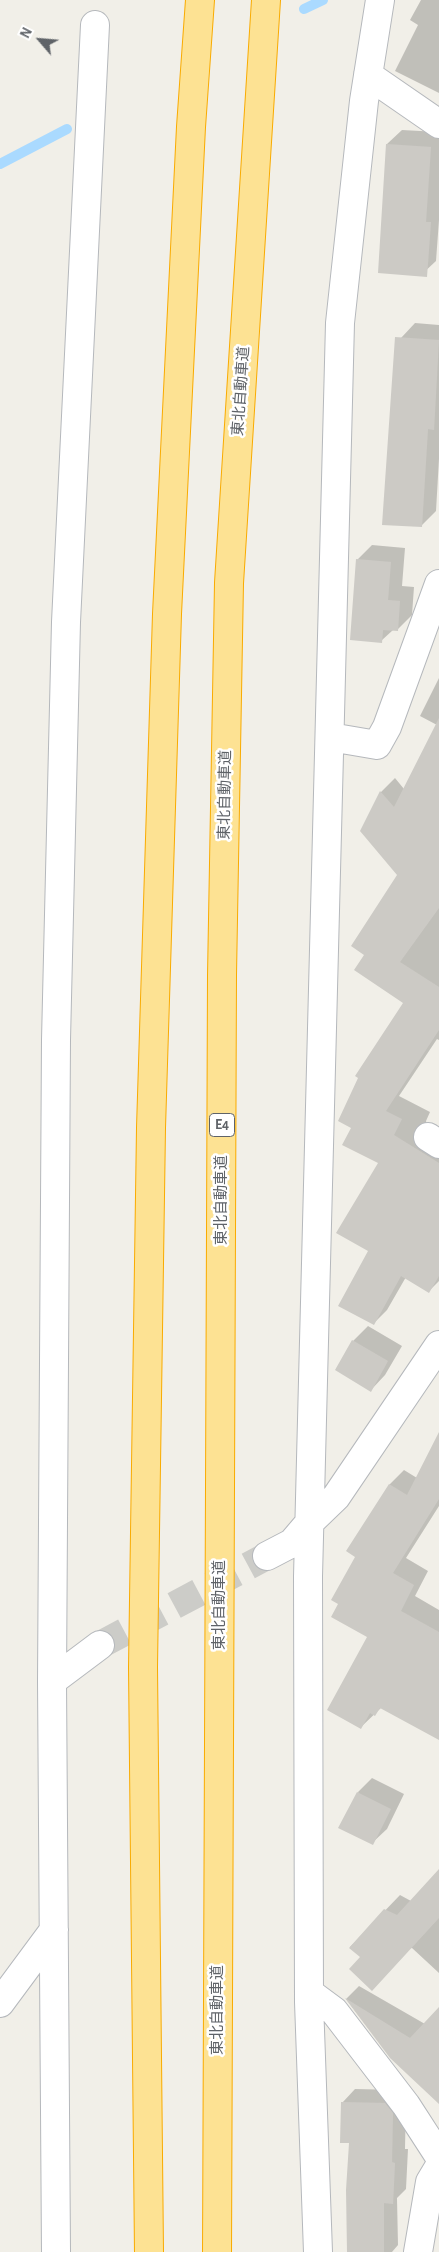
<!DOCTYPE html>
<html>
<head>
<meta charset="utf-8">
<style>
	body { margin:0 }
	#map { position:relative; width:439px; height:2252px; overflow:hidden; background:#f1efe8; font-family:"Alegreya Sans",sans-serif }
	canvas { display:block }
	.north { position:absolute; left:15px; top:15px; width:50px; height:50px; -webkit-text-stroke:4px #fff; paint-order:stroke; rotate:297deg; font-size:14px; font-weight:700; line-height:20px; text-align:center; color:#5f6368 }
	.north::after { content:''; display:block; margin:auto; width:18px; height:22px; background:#5f6368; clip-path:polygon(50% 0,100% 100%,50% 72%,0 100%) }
</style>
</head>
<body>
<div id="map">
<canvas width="439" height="2252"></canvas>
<div class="north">N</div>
</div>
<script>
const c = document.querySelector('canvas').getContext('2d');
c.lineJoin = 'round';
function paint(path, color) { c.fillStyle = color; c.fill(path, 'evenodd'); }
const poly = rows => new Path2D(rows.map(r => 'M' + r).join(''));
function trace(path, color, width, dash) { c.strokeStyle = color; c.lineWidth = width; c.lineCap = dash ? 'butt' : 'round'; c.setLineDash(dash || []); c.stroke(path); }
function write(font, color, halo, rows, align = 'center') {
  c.font = font + ' "Alegreya Sans","Noto Sans JP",sans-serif'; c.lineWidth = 5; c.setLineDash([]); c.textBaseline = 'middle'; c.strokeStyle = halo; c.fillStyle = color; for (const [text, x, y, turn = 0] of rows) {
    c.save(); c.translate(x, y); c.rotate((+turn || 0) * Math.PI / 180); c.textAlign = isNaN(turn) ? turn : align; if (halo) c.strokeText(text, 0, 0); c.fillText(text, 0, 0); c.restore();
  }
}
const shadow = poly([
	[421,0,439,0,439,93,395,71,418,25,410,20],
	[402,130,439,132,439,220,436,261,421,275,387,144],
	[415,323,439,325,439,459,436,511,421,526,401,338],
	[372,545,405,548,402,586,414,587,412,615,397,630,393,630,381,641,357,560],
	[439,678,439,1040,437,1039,399,1096,430,1112,426,1121,428,1131,439,1139,439,1281,429,1291,406,1277,387,1310,373,1324,369,1251,379,1162,353,1127,405,1002,366,955,399,875,362,830,381,792,395,778,404,789,437,725,420,716],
	[368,1326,402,1346,385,1375,371,1390,353,1341],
	[439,1435,439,1506,406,1558,428,1571,415,1596,439,1610,439,1739,382,1707,361,1727,368,1637,339,1603,357,1557,348,1551,390,1484,404,1470,417,1478],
	[372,1778,404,1794,387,1829,372,1843,358,1792],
	[439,1871,439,1973,412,1948,361,1957,350,1947,400,1895,411,1901],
	[359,1986,425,2024,439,2009,439,2081,391,2058,346,1999],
	[355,2089,399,2090,406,2099,405,2149,408,2149,406,2189,397,2198,398,2245,392,2252,348,2252,350,2142,342,2103]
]);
const stream = poly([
	[304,9,323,0],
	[0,164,67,129]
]);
const building = poly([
	[386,144,431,147,426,222,431,222,427,277,378,273],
	[395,337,439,340,434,430,428,429,422,527,382,525],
	[356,559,391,562,388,600,400,601,398,631,383,630,382,643,350,640],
	[439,718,439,908,400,962,439,987,439,1030,386,1111,402,1119,394,1135,439,1163,439,1276,429,1293,401,1276,374,1325,338,1306,368,1251,336,1233,378,1163,342,1145,351,1128,338,1121,358,1078,355,1076,403,1003,354,970,364,955,351,946,397,875,360,831,380,791,394,807],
	[352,1340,388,1361,371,1392,335,1370],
	[439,1432,439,1499,393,1573,414,1585,401,1611,439,1632,439,1740,380,1708,375,1716,370,1713,361,1729,327,1710,367,1637,331,1617,338,1604,331,1600,355,1557,346,1551,389,1484,407,1495],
	[357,1792,391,1809,373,1845,338,1828],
	[439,1869,439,1918,372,1991,349,1969,360,1957,349,1948,384,1909,397,1915],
	[345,1998,410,2038,439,2007,439,2104,390,2058],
	[341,2102,385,2103,393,2113,392,2162,395,2163,393,2204,384,2203,384,2252,347,2252,346,2190,349,2143,340,2143]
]);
const streetTunnel = poly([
	[100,1645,267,1556]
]);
const street = poly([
	[368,75,439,124],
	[330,737,377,745,387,727,439,584],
	[428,1137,439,1144],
	[267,1556,292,1543,309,1523,336,1497,439,1345],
	[52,1681,100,1645],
	[309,1989,311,1994,334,2011,406,2105,439,2156],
	[0,2003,54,1930],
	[56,2252,52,1681,56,1040,66,622,95,25],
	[318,2252,309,2002,308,1576,340,323,364,101,380,0],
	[418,2252,430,2182,439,2167]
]);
const highway = poly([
	[149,2252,143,1667,151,1128,167,614,191,127,200,0],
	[217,2252,222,975,229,583,266,0]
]);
const shields = [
	[222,1125,25]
];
const shieldNames = [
	["E4",222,1125]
];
const streetNames = [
	["東北自動車道",241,391,-86],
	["東北自動車道",225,795,-89],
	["東北自動車道",221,1200,-90],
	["東北自動車道",219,1605,-90],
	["東北自動車道",217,2010,-90]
];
paint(shadow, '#0003');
trace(stream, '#aadaff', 10);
paint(building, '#cccac5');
trace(streetTunnel, '#ccccc8', 28, [28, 14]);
trace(street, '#b5b8bc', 30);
trace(highway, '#f9ab00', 30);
trace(street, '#fff', 28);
trace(highway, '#fde293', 28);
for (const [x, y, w] of shields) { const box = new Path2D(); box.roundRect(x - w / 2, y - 11.5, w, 23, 4); c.fillStyle = '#fff'; c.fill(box); trace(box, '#5f6368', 1); }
write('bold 14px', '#5f6368', null, shieldNames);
write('15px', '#5f6368', '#fff', streetNames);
</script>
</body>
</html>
